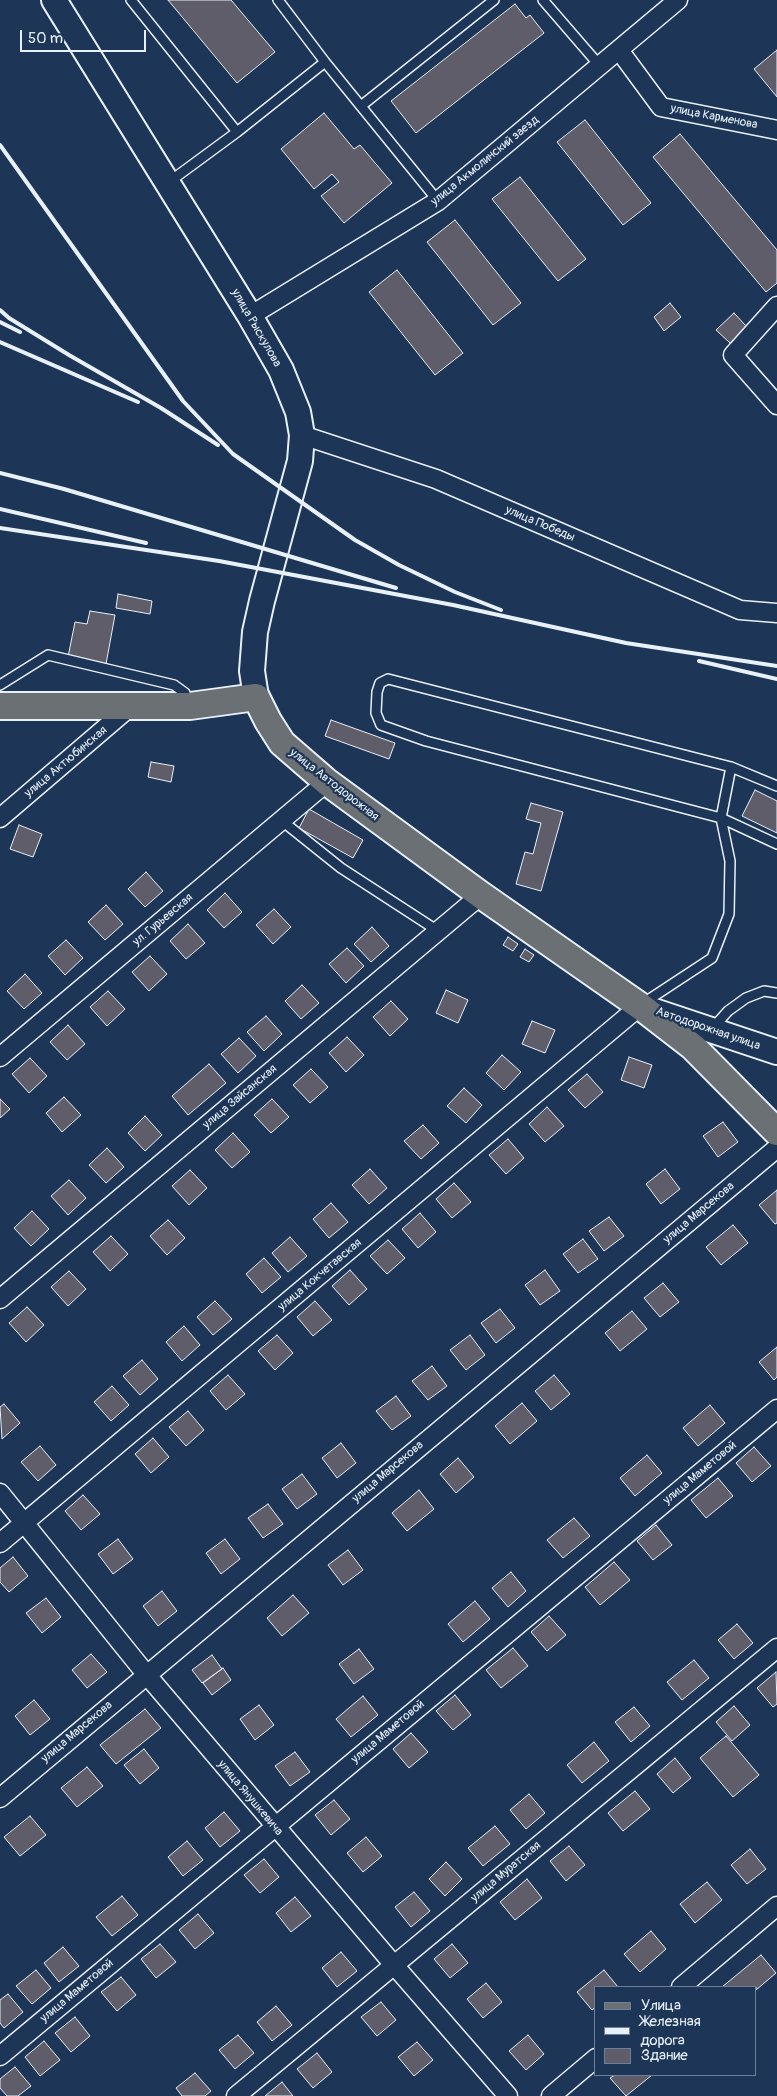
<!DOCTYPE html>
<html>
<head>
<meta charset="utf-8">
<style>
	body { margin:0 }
	#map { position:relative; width:777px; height:2096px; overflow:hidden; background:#1d3557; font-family:Pangolin,sans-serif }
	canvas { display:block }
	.legend { position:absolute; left:594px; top:1986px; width:162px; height:90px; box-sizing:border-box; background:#1d3557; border:1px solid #6e8097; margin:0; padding:6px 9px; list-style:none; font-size:15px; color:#e8f1f8 }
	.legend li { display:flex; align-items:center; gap:10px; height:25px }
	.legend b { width:25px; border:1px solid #6e8097 }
	.scale { position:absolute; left:20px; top:30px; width:126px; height:22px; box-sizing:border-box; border:2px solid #e8f1f8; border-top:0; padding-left:6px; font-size:15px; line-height:18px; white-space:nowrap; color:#e8f1f8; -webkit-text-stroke:4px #1d3557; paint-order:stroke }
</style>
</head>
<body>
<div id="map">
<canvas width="777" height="2096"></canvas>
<ul class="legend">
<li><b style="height:6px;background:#6a7074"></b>Улица</li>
<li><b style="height:6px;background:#e8f1f8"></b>Железная дорога</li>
<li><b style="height:14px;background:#5e5d69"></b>Здание</li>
</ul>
<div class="scale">50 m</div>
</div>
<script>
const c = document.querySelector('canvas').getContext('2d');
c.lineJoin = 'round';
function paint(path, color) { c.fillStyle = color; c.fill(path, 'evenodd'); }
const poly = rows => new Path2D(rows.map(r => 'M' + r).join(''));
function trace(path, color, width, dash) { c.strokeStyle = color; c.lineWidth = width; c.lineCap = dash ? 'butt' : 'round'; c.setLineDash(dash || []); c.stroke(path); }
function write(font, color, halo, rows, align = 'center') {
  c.font = font + ' Pangolin,sans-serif'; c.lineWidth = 4.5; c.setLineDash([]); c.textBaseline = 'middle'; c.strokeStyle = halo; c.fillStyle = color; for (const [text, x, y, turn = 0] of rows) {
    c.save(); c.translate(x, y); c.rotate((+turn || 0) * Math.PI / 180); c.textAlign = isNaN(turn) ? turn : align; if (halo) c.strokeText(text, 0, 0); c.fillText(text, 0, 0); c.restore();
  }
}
const building = poly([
	[168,0,231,0,275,52,237,83,168,0],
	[515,4,526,18,530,15,544,33,416,133,391,101,515,4],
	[777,50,777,97,754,69,777,50],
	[324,113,354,149,360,145,392,183,344,223,321,196,339,182,332,174,314,189,281,149,324,113],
	[585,120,651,203,623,225,557,142,585,120],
	[680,134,777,250,777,283,766,292,653,157,680,134],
	[520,177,586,259,558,281,492,199,520,177],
	[455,220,521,303,493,325,427,242,455,220],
	[397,270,463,353,435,375,369,292,397,270],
	[670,303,681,317,664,331,654,317,670,303],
	[734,313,747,327,730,343,716,330,734,313],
	[118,594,152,601,150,614,116,608,118,594],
	[90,611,115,615,106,664,68,657,75,622,87,624,90,611],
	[331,720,395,743,389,759,325,736,331,720],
	[151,762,174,766,171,782,148,777,151,762],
	[755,790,777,801,777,833,742,816,755,790],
	[531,803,563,812,541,891,516,884,525,852,533,854,541,823,526,819,531,803],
	[309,809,363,840,353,858,299,828,309,809],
	[19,825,42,834,33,857,10,849,19,825],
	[146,872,163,891,145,907,128,889,146,872],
	[225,893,242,912,224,928,207,910,225,893],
	[106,905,123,924,105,940,88,922,106,905],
	[274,909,291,927,273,944,256,925,274,909],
	[188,924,205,943,186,959,170,941,188,924],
	[372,927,389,946,371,962,354,944,372,927],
	[508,937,518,944,513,951,503,945,508,937],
	[66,940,83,958,65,975,48,956,66,940],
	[347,948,364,966,346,983,329,964,347,948],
	[525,949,534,955,529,962,520,957,525,949],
	[150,956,167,974,149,991,132,972,150,956],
	[25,974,42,993,24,1009,7,991,25,974],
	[302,985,319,1003,301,1019,285,1001,302,985],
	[446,990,468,1000,458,1023,436,1013,446,990],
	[108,991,125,1009,107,1026,90,1007,108,991],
	[391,1001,408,1019,390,1036,373,1017,391,1001],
	[266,1016,282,1034,264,1051,247,1032,266,1016],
	[532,1021,555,1030,545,1053,522,1044,532,1021],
	[68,1025,85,1044,67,1060,50,1042,68,1025],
	[347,1037,364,1055,346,1072,329,1053,347,1037],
	[239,1038,256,1056,238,1073,221,1054,239,1038],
	[502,1055,521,1072,504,1090,486,1073,502,1055],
	[629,1057,652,1065,644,1088,621,1080,629,1057],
	[30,1058,47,1076,29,1093,12,1074,30,1058],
	[209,1064,226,1083,188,1115,172,1096,209,1064],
	[311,1069,328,1087,310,1103,293,1085,311,1069],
	[587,1074,603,1092,585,1108,568,1090,587,1074],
	[464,1088,482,1105,466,1123,447,1106,464,1088],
	[64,1097,81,1115,62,1132,46,1113,64,1097],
	[0,1099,10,1109,0,1118,0,1099],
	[272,1099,289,1117,271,1133,254,1115,272,1099],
	[547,1107,564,1126,545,1142,529,1124,547,1107],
	[145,1116,162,1135,145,1151,128,1133,145,1116],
	[723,1122,738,1142,718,1157,703,1136,723,1122],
	[423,1125,439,1143,421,1159,404,1141,423,1125],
	[233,1133,250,1152,232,1168,215,1150,233,1133],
	[508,1139,524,1158,506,1174,489,1155,508,1139],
	[107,1148,124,1167,106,1183,89,1165,107,1148],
	[370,1169,387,1188,369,1204,352,1185,370,1169],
	[665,1169,680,1189,661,1204,646,1184,665,1169],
	[190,1170,207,1188,189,1205,172,1186,190,1170],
	[69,1180,86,1198,68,1215,51,1196,69,1180],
	[454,1183,471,1202,452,1218,436,1199,454,1183],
	[777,1190,777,1223,775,1224,759,1205,777,1190],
	[331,1203,348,1222,329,1238,313,1219,331,1203],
	[32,1211,49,1229,31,1246,14,1228,32,1211],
	[420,1213,436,1232,418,1248,402,1229,420,1213],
	[609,1217,624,1236,604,1251,589,1231,609,1217],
	[168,1220,185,1238,167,1255,150,1236,168,1220],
	[733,1225,748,1243,721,1265,706,1247,733,1225],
	[111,1236,128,1254,110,1271,93,1252,111,1236],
	[290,1237,307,1256,288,1272,272,1253,290,1237],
	[583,1239,598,1259,578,1273,563,1254,583,1239],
	[388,1240,405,1258,387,1274,370,1256,388,1240],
	[264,1258,281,1277,262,1293,246,1274,264,1258],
	[350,1270,367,1289,349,1305,332,1286,350,1270],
	[545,1270,560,1291,540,1305,525,1285,545,1270],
	[69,1271,86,1289,68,1306,51,1287,69,1271],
	[663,1283,679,1302,660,1317,644,1298,663,1283],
	[215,1301,232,1319,213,1335,197,1317,215,1301],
	[315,1301,332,1320,313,1336,297,1317,315,1301],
	[27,1307,44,1325,26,1342,9,1323,27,1307],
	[500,1309,515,1328,496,1343,481,1323,500,1309],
	[632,1311,647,1329,620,1351,605,1333,632,1311],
	[184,1326,200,1345,182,1361,166,1342,184,1326],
	[277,1335,293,1353,275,1370,258,1351,277,1335],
	[470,1335,485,1355,466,1370,450,1350,470,1335],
	[777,1347,777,1377,774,1380,759,1362,777,1347],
	[142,1360,158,1379,140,1395,123,1376,142,1360],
	[432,1366,447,1386,428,1400,412,1381,432,1366],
	[228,1375,245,1394,226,1410,210,1391,228,1375],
	[554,1375,570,1394,551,1410,535,1391,554,1375],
	[112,1386,129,1405,111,1421,94,1402,112,1386],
	[396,1396,411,1416,392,1430,376,1411,396,1396],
	[522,1403,537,1421,510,1444,495,1426,522,1403],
	[4,1404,20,1423,2,1439,0,1407,4,1404],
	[710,1405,725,1423,698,1446,683,1428,710,1405],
	[188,1411,204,1430,186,1446,169,1427,188,1411],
	[153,1438,169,1457,151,1473,135,1454,153,1438],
	[341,1443,356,1463,337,1478,322,1458,341,1443],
	[40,1446,56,1465,38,1481,21,1462,40,1446],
	[754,1447,771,1466,752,1482,736,1463,754,1447],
	[647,1455,662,1473,635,1496,620,1478,647,1455],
	[458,1458,474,1477,456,1493,440,1474,458,1458],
	[302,1474,317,1494,297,1509,282,1489,302,1474],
	[718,1478,733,1496,706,1518,691,1500,718,1478],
	[419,1490,434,1509,407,1531,392,1513,419,1490],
	[83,1495,100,1514,81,1530,65,1511,83,1495],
	[268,1504,283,1524,263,1538,248,1518,268,1504],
	[574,1518,590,1536,563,1558,547,1540,574,1518],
	[656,1525,672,1545,653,1560,637,1541,656,1525],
	[118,1539,133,1559,113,1574,98,1554,118,1539],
	[225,1539,240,1559,221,1574,206,1553,225,1539],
	[348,1550,363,1570,343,1585,328,1565,348,1550],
	[13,1557,28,1576,9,1592,0,1582,0,1568,13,1557],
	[614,1562,630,1580,600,1605,585,1587,614,1562],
	[511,1572,526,1591,508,1607,492,1588,511,1572],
	[162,1591,177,1611,158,1626,143,1606,162,1591],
	[293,1595,309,1613,282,1636,267,1618,293,1595],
	[46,1598,61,1617,42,1633,26,1613,46,1598],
	[475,1601,490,1619,463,1642,448,1624,475,1601],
	[549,1616,566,1635,547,1651,531,1632,549,1616],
	[737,1624,753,1643,734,1659,718,1640,737,1624],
	[513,1648,528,1666,501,1688,486,1670,513,1648],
	[359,1649,374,1669,354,1684,339,1664,359,1649],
	[91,1654,107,1672,87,1688,72,1670,91,1654],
	[212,1655,222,1669,202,1683,192,1670,212,1655],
	[694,1660,709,1678,682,1700,667,1682,694,1660],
	[223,1668,231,1680,212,1695,203,1683,223,1668],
	[776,1672,777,1704,773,1707,757,1688,776,1672],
	[455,1695,471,1715,453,1730,436,1711,455,1695],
	[363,1696,378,1715,351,1737,336,1719,363,1696],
	[34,1700,50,1719,30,1735,15,1716,34,1700],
	[259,1705,274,1725,255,1740,240,1719,259,1705],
	[734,1706,750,1725,732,1741,716,1722,734,1706],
	[634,1707,650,1726,631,1742,615,1722,634,1707],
	[145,1709,161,1728,116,1764,100,1745,145,1709],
	[411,1733,428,1752,409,1768,393,1749,411,1733],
	[726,1736,759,1775,733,1797,700,1758,726,1736],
	[594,1742,609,1761,582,1783,567,1765,594,1742],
	[144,1749,159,1768,140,1784,124,1765,144,1749],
	[295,1752,310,1772,290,1786,275,1766,295,1752],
	[675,1758,691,1778,673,1793,657,1774,675,1758],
	[87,1767,103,1786,77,1807,61,1788,87,1767],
	[635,1791,650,1809,623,1831,608,1813,635,1791],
	[529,1794,545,1813,526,1829,510,1810,529,1794],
	[334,1800,350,1819,331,1835,315,1815,334,1800],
	[224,1812,240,1831,220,1847,205,1828,224,1812],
	[30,1816,46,1835,20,1856,4,1837,30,1816],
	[495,1826,510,1844,483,1866,468,1848,495,1826],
	[366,1837,382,1856,363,1872,347,1853,366,1837],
	[187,1841,203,1860,183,1876,168,1857,187,1841],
	[569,1846,585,1865,566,1881,550,1861,569,1846],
	[750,1849,766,1869,747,1884,731,1865,750,1849],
	[264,1859,279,1877,260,1893,244,1875,264,1859],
	[446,1862,462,1879,445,1896,429,1879,446,1862],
	[527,1879,542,1898,515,1920,500,1902,527,1879],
	[707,1882,722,1900,695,1923,680,1904,707,1882],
	[414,1892,430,1911,411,1927,395,1907,414,1892],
	[122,1896,138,1915,112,1936,96,1917,122,1896],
	[295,1897,311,1916,291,1932,276,1913,295,1897],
	[198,1914,214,1933,195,1949,179,1930,198,1914],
	[651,1931,666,1949,640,1972,624,1954,651,1931],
	[160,1944,176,1962,156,1978,141,1959,160,1944],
	[452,1944,468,1963,450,1978,434,1959,452,1944],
	[63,1947,79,1966,59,1982,44,1963,63,1947],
	[341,1952,357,1971,337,1987,322,1968,341,1952],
	[761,1955,776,1973,756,1990,756,1987,722,1987,761,1955],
	[36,1970,51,1988,32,2004,16,1986,36,1970],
	[604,1970,618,1987,596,1987,596,2007,592,2010,577,1992,604,1970],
	[121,1977,136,1995,117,2011,101,1992,121,1977],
	[486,1983,502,2002,483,2018,467,1999,486,1983],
	[8,1994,23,2012,4,2028,0,2023,0,2000,8,1994],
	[381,2002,396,2020,377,2036,361,2017,381,2002],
	[276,2006,292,2025,272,2041,257,2022,276,2006],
	[75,2017,90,2036,71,2052,55,2033,75,2017],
	[238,2035,254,2053,235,2069,219,2050,238,2035],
	[528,2035,544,2054,526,2070,509,2051,528,2035],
	[44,2041,60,2060,40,2076,25,2057,44,2041],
	[417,2042,433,2060,414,2076,398,2057,417,2042],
	[317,2053,332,2072,313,2088,297,2069,317,2053],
	[15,2067,31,2086,18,2096,7,2096,0,2088,0,2079,15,2067],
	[195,2073,211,2091,205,2096,182,2096,176,2088,195,2073],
	[615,2075,652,2075,626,2096,610,2078,615,2075],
	[282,2082,293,2096,265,2096,282,2082]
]);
const lane = poly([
	[131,0,237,132,325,62,278,0],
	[543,0,600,66],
	[325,62,438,201],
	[361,106,494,0],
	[169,182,237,132],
	[0,685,48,655,174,685,185,693,189,704],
	[731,767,388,679,380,683,377,692,376,713,381,725,426,741,721,818,731,767,777,786],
	[281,820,341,868,438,931],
	[642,1004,712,958,729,914,730,861,721,818,777,844],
	[713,1028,728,1011,746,998,764,991,777,993]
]);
const street = poly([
	[619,50,661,107,777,130],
	[777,306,733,355,777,405],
	[250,316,438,201,678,0],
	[302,435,436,479,740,610,777,613],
	[0,818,131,706],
	[0,1057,327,782],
	[0,1299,481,895],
	[0,1493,146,1674,394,1965,508,2096],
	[0,1543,640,1006],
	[0,1798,777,1148],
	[681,1987,777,1906],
	[0,2056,777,1409],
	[236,2096,777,1648],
	[551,2096,596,2058]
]);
const secondary = poly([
	[54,0,250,316,281,370,298,412,302,435,300,461,262,601,255,632,252,671,256,697],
	[648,1009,777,1052]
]);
const primary = poly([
	[0,706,190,706,256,697,268,721,282,743,327,782,481,895,640,1006,693,1047,777,1132]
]);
const rail = poly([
	[0,145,183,401,233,454,355,540,399,565,455,592,501,610],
	[0,310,9,318,69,355,161,408,218,445],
	[0,322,20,332],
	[0,342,138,402],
	[0,473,64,489,396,588],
	[0,509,146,543],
	[0,528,219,561,453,605,626,643,777,666],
	[699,661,777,679]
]);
const streetNames = [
	["улица Карменова",714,117,11],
	["улица Акмолинский заезд",485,161,-39],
	["улица Рыскулова",256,328,60],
	["улица Победы",540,524,23],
	["улица Актюбинская",66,762,-40],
	["улица Автодорожная",334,785,38],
	["ул. Гурьевская",163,920,-40],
	["Автодорожная улица",708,1029,19],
	["улица Зайсанская",240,1097,-40],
	["улица Марсекова",699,1213,-40],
	["улица Кокчетавская",320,1275,-40],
	["улица Марсекова",388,1472,-40],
	["улица Маметовой",700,1473,-40],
	["улица Марсекова",77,1732,-40],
	["улица Маметовой",388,1732,-40],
	["улица Янушкевича",250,1798,50],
	["улица Муратская",506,1872,-40],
	["улица Маметовой",77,1991,-40]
];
paint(building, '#5e5d69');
trace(building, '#e8f1f8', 1);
trace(lane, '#e8f1f8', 12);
trace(street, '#e8f1f8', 21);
trace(secondary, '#e8f1f8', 28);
trace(primary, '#e8f1f8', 30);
trace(lane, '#1d3557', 9);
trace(street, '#1d3557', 18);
trace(secondary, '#1d3557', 24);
trace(primary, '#6a7074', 26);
trace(rail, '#e8f1f8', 4);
write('12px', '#e8f1f8', '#1d3557', streetNames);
</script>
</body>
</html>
